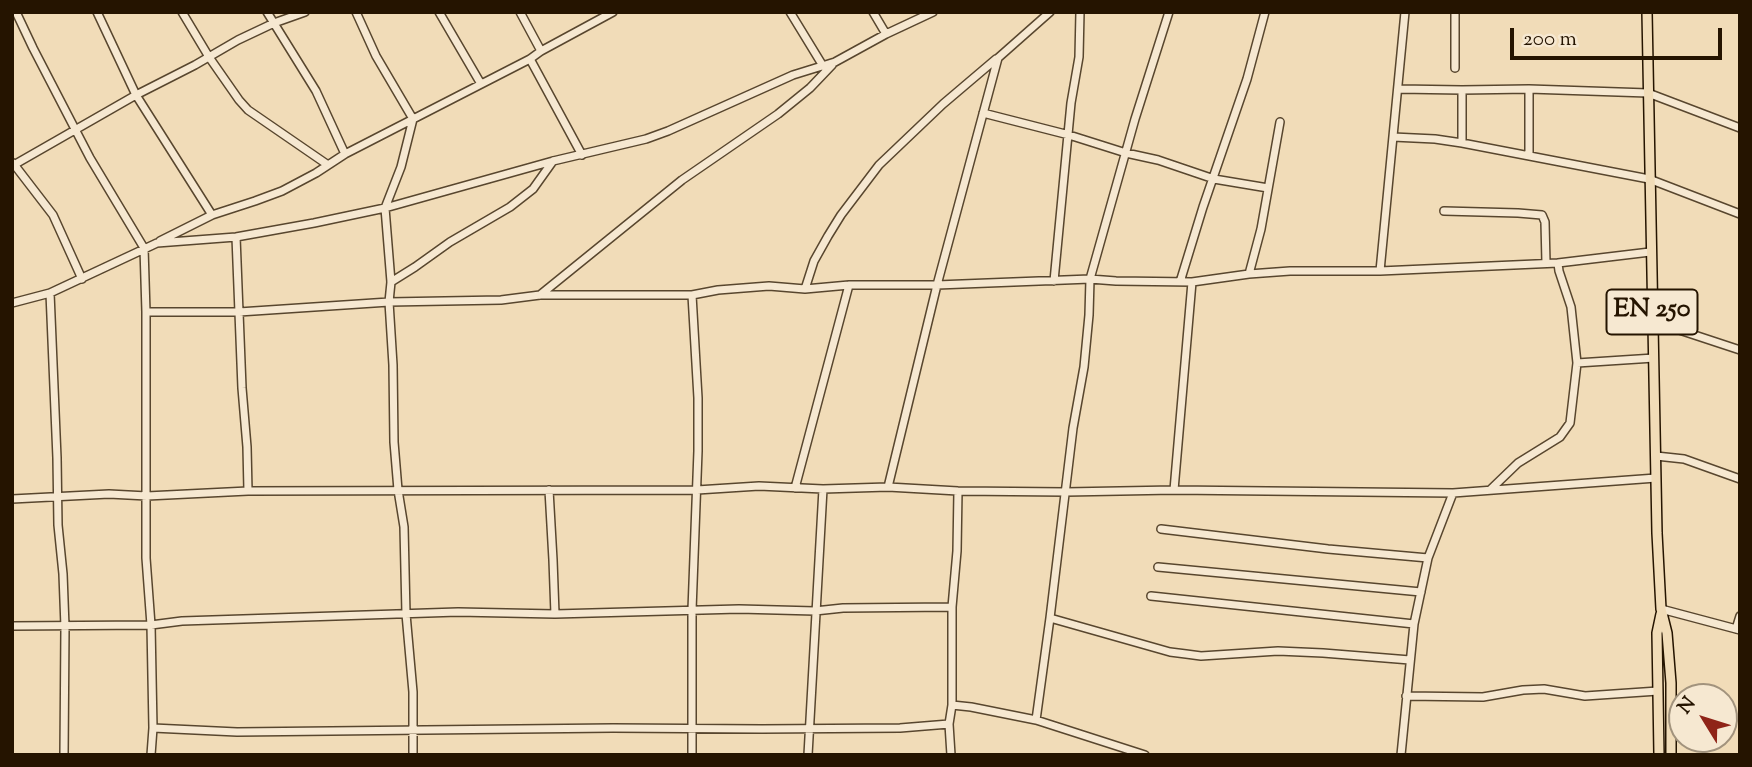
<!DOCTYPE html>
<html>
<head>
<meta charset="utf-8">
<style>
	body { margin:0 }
	#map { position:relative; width:1752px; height:767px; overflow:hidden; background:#f1dcb8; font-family:"Sorts Mill Goudy",serif }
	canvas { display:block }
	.frame { position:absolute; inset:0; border:14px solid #251400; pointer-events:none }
	.north { position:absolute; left:1668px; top:683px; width:70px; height:70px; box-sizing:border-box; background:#f6e8d1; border:2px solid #a2937d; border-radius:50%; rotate:308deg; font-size:19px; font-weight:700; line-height:28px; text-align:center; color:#251400 }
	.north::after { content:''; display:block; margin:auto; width:24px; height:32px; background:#8f2418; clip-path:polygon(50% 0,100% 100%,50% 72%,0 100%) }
	.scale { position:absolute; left:1510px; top:28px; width:212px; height:32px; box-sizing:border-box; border:4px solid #251400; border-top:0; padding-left:9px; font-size:21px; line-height:24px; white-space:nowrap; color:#251400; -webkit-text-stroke:5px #f6e8d1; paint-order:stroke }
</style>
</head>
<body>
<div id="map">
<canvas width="1752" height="767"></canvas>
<div class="frame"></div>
<div class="north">N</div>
<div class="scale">200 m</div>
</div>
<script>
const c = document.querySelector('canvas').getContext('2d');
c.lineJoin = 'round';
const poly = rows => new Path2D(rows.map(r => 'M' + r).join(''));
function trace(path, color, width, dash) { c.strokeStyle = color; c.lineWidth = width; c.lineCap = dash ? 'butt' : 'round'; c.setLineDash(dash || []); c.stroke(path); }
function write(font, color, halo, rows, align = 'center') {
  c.font = font + ' "Sorts Mill Goudy",serif'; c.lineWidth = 5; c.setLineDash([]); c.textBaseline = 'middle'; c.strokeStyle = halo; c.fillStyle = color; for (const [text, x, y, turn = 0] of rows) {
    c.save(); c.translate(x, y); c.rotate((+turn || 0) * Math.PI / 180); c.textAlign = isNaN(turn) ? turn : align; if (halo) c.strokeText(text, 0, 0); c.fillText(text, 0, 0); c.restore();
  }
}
const minor = poly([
	[16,12,33,48,90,158,144,248,146,312,146,558,151,625,153,728,151,755],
	[97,12,136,95,212,215],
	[182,12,209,57,239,100,248,110,328,165],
	[267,12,316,91,345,154],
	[356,12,376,56,413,119,401,167,385,208,391,282,389,302,393,365,394,442,398,490,404,527,406,614,413,692,413,755],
	[439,12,481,84],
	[520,12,541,51],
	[790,12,823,66],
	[873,12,886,34],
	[1455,12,1455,68],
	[530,59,582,155],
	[1399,89,1462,90,1529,89,1648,93,1740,128],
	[983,113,1069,135,1126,153,1158,160,1214,179,1268,188],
	[1393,137,1435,139,1462,143,1649,179,1740,214],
	[1462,143,1462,90],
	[1529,155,1529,89],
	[13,163,53,215,82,279],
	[12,166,136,95,195,65,238,40,274,23,305,12],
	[1444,211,1518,213,1542,215,1545,222,1546,263],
	[236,237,242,388,247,447,248,491],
	[160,241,212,215,255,201,282,191,316,173,345,154,530,59,541,51,613,12],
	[1558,263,1559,271,1571,307,1577,363],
	[1380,271,1405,12],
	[1249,274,1261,229,1280,122],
	[1054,281,1071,103,1079,57,1080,12],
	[391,282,415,267,450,242,510,207,533,189,553,161],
	[1180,282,1203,207,1247,79,1265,12],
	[805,289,814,261,828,236,841,215,879,165,943,104,996,59],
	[50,293,57,458,58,525,63,574,65,627,64,755],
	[540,295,682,180,778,114,810,88,832,65],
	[12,303,50,293,157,243,236,237,314,223,385,208,553,161,646,139,668,131,793,75,835,62,886,34,933,12],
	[146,312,239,312,389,302,501,300,540,295,692,295,718,290,769,286,805,289,849,285,937,285,1090,279,1116,281,1192,282,1249,274,1290,271,1380,271,1558,263,1650,252],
	[1652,321,1740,350],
	[1656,456,1684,459,1740,479],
	[888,487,937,285,998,58,1050,12],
	[795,488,849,285],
	[549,490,553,560,555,614],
	[1174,490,1192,282],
	[1490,490,1518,463,1560,437,1570,423,1577,363,1654,358],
	[12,499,109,494,147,496,248,491,697,490,759,486,823,489,888,487,958,491,1066,492,1174,490,1453,493,1656,478],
	[1161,529,1328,549,1428,558],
	[1158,567,1421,592],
	[1151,596,1414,624],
	[1661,609,1740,630],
	[1050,618,1170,652,1186,654,1201,656,1278,651,1323,653,1410,660],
	[12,626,151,625,182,621,458,612,555,614,739,609,815,611,843,608,952,607],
	[1736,629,1740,616],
	[1406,696,1483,697,1523,690,1544,689,1585,696,1658,691],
	[952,705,971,707,1036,720,1145,755],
	[1036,720,1050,618,1073,428,1084,367,1089,315,1090,279,1135,119,1169,12],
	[153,728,237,732,613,728,762,729,900,728,949,724],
	[692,755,692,610,698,451,698,398,692,295],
	[808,755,823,489],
	[951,755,949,724,952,705,952,607,957,551,958,491],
	[1401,755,1414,624,1428,558,1453,493]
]);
const major = poly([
	[1647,12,1657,533,1661,609,1667,633,1671,683,1671,755],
	[1659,755,1657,633,1661,614]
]);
const shields = [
	[1652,312,91]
];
const shieldNames = [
	["EN 250",1652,312]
];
trace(minor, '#58462e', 10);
trace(major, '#251400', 12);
trace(minor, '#f6e8d1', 7);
trace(major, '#f1dcb8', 9);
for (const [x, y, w] of shields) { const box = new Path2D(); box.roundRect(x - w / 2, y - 22.5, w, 45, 5); c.fillStyle = '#f6e8d1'; c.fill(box); trace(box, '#251400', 2); }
write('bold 26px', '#251400', null, shieldNames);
</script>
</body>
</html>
